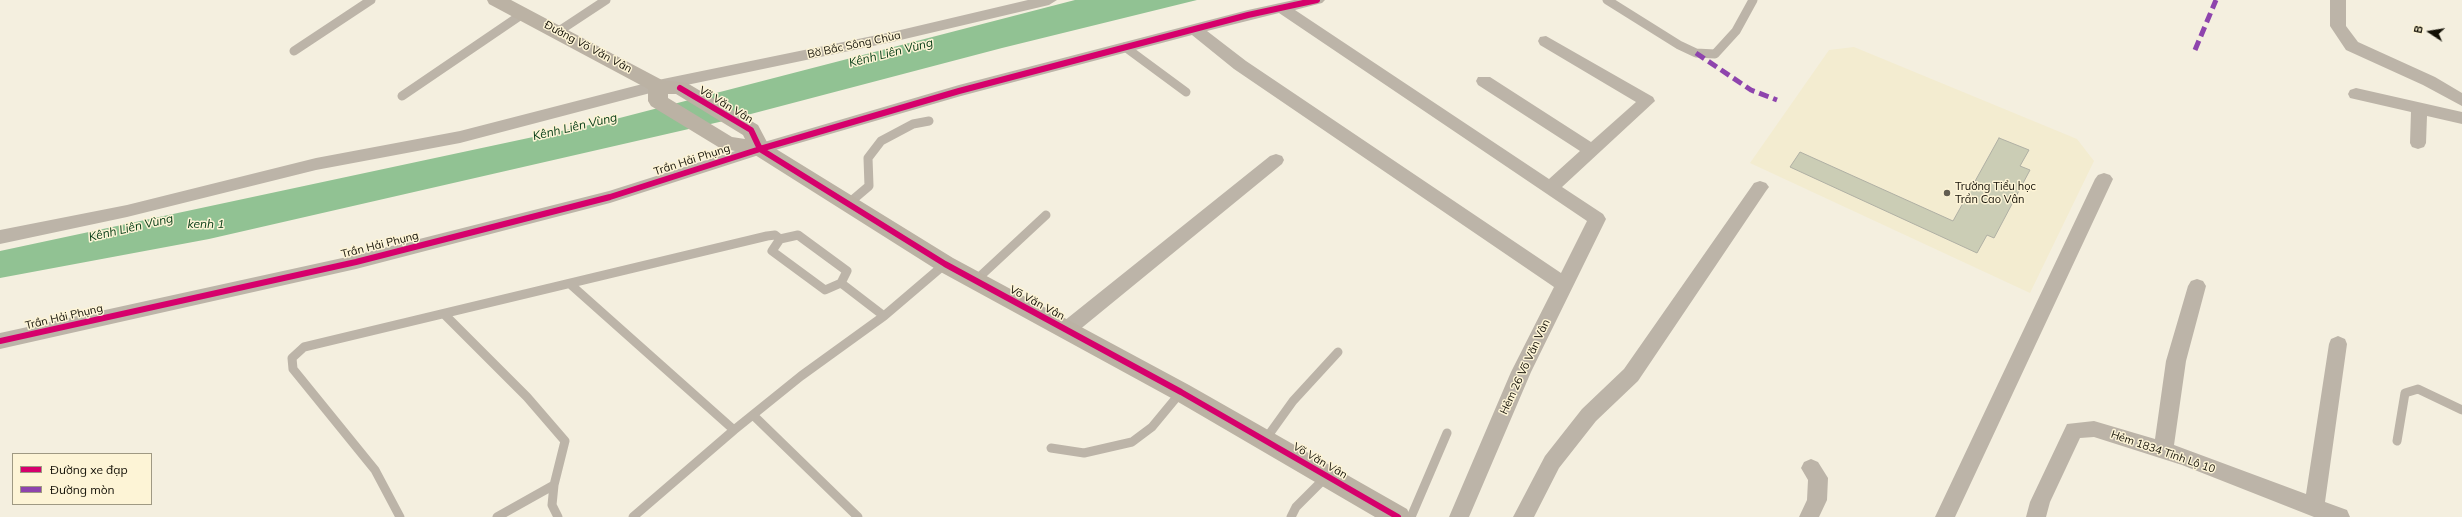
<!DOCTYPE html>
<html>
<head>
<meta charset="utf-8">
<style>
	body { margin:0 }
	#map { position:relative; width:2462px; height:517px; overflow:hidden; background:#f4efdf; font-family:Mulish,sans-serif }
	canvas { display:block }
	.legend { position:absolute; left:12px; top:453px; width:140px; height:52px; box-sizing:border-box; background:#fdf4d6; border:1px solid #9f9983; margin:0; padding:5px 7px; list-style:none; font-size:12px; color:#131006 }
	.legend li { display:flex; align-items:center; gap:8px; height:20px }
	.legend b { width:20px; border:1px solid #9f9983 }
	.north { position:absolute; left:2410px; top:12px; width:40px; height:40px; -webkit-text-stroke:3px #fdf4d6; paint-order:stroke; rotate:282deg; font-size:11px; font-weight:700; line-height:16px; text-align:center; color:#131006 }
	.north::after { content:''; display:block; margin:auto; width:14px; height:18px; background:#131006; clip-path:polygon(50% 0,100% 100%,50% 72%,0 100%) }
</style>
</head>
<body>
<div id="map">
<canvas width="2462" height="517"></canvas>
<ul class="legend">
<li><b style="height:5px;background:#d6006c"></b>Đường xe đạp</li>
<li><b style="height:5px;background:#8e44ad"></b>Đường mòn</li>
</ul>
<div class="north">B</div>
</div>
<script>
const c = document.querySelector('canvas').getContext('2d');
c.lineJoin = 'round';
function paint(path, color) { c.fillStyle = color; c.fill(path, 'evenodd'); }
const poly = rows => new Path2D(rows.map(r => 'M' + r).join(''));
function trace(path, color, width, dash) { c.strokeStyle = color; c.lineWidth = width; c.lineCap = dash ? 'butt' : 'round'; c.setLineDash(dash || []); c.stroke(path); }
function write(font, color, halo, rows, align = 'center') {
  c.font = font + ' Mulish,sans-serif'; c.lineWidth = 3; c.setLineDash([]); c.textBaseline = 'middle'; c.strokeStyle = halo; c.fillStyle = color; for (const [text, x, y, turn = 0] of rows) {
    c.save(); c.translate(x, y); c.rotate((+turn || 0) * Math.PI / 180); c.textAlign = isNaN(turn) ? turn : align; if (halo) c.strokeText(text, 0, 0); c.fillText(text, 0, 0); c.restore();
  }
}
const built = poly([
	[1854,47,2077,139,2094,161,2030,293,1750,163,1829,50]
]);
const water = poly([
	[1075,0,1197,0,1002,48,728,120,209,239,0,278,0,251,608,121]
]);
const building = poly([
	[1999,138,2029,150,2020,166,2030,170,1994,238,1987,235,1977,253,1790,167,1800,152,1953,221,1999,138]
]);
const lane = poly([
	[1607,0,1679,45,1696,53,1715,54,1736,31,1753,0],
	[559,31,606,0],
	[1125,47,1186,92],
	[294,51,371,0],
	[402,96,524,13],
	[849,203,869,186,868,158,881,141,913,124,929,121],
	[798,235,847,271,841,283,825,290,772,251,780,239,798,235],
	[975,281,1046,215],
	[841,283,884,316],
	[570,284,734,430],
	[444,314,527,397,565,441,554,485,552,505,558,517],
	[753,415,858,517],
	[1265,440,1293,401,1338,352],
	[2397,441,2405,393,2418,389,2462,410],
	[1051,448,1084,453,1132,442,1152,427,1181,392],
	[400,517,375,470,293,369,292,358,304,347,767,236,775,235,780,239],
	[497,517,554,485],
	[633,517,734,430,801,376,884,316,945,264],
	[1291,517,1296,507,1327,476],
	[1411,517,1447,433]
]);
const street = poly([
	[1028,0,1057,0,1049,5,892,42,658,91,460,143,316,170,127,217,0,244,0,230,127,205,316,158,460,131,658,80,892,32,1028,0],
	[1294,0,1325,0,1322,3,1295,10,1549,179,1580,151,1478,85,1476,81,1478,77,1490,77,1591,142,1636,102,1540,45,1538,41,1540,37,1546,36,1653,97,1655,101,1562,187,1603,214,1606,219,1531,372,1469,517,1449,517,1511,372,1554,287,1234,69,1192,35,961,96,765,153,610,203,356,269,0,349,0,333,356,255,609,191,754,145,959,85,1248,10,1294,0],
	[1279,13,1587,221,1561,273,1246,61,1207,31,1279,13],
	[2330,0,2346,0,2346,26,2358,42,2435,77,2462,93,2462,106,2423,85,2346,50,2330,26,2330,0],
	[2356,88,2462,112,2462,124,2427,116,2426,143,2424,147,2418,149,2412,147,2410,143,2411,112,2350,98,2348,94,2350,90,2356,88],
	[1276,154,1282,156,1284,160,1282,164,1073,335,1066,338,1059,335,1057,330,1059,325,1270,156,1276,154],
	[2104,173,2110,175,2113,179,1955,517,1935,517,2095,179,2098,175,2104,173],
	[1760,181,1766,183,1769,187,1766,191,1638,381,1596,421,1559,468,1534,517,1513,517,1545,456,1582,409,1624,369,1754,183,1760,181],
	[2197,279,2203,281,2206,286,2186,361,2174,445,2306,494,2329,344,2331,339,2338,336,2345,339,2347,344,2325,502,2347,510,2350,517,2314,517,2182,465,2094,437,2080,438,2050,502,2046,517,2026,517,2030,502,2067,424,2094,421,2155,439,2166,361,2188,286,2191,281,2197,279],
	[1811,459,1818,462,1828,478,1827,500,1819,517,1799,517,1807,500,1808,480,1801,468,1804,462,1811,459]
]);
const secondary = poly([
	[487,0,511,0,662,80,687,83,758,125,768,144,953,258,1189,385,1407,509,1411,517,1375,517,1173,399,937,270,755,155,720,148,651,106,648,101,648,89,489,4,487,0],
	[668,94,676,94,743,135,745,139,732,137,668,98,668,94]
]);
const quiet = poly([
	[2195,50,2216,0],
	[1696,53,1751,90,1777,100]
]);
const cycleway = poly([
	[680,88,751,130,760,149,945,264,1181,392,1398,517],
	[0,341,356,262,610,197,760,149,959,91,1248,15,1317,0]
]);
const markers = [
	[1947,193,4,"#625e52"]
];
const streetNames = [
	["Bờ Bắc Sông Chùa",854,45,-12],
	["Đường Võ Văn Vân",588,47,28],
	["Võ Văn Vân",726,105,31],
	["Trần Hải Phụng",692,160,-18],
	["Trần Hải Phụng",380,245,-14],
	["Võ Văn Vân",1037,303,28],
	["Trần Hải Phụng",64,317,-13],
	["Hẻm 26 Võ Văn Vân",1525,367,-65],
	["Hẻm 1834 Tỉnh Lộ 10",2163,452,19],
	["Võ Văn Vân",1320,461,30]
];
const poiNames = [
	["Trường Tiểu học",1955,187],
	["Trần Cao Vân",1955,200]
];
const waterNames = [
	["Kênh Liên Vùng",891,53,-14],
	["Kênh Liên Vùng",575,127,-13],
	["kenh 1",206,224],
	["Kênh Liên Vùng",131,228,-13]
];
paint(built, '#f3ecd0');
paint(water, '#91c293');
paint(building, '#cbcdb5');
trace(building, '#b0b0a4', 1);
trace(lane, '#bcb4a8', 9);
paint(street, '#bcb4a8');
paint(secondary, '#bbb2a4');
trace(quiet, '#8e44ad', 5, [10, 5]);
trace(cycleway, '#d6006c', 6);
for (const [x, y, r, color] of markers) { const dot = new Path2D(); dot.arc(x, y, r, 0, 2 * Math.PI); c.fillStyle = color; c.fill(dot); trace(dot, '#fdf4d6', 1.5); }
write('11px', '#131006', '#fdf4d6', streetNames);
write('11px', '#131006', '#fdf4d6', poiNames, 'left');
write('italic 12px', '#003911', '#fdf4d6', waterNames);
</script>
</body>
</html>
